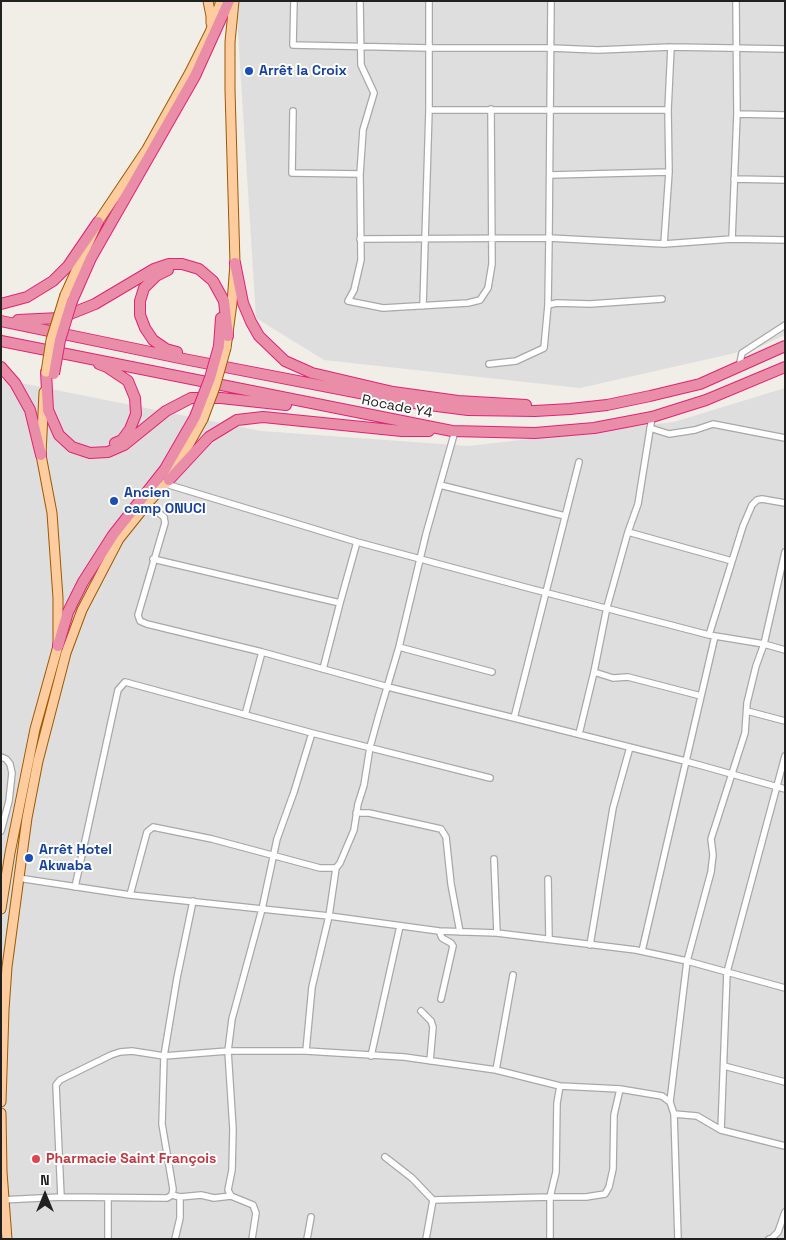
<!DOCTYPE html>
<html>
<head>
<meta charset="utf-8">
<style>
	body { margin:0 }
	#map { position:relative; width:786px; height:1240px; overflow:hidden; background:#f1ede7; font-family:"Space Grotesk",sans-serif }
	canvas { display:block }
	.frame { position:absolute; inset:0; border:2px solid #212121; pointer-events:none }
	.north { position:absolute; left:20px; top:1170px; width:50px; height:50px; -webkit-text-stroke:4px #fff; paint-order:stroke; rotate:0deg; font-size:14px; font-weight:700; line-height:20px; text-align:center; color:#212121 }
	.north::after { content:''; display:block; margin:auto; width:18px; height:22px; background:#212121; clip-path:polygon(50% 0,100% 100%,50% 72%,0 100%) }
</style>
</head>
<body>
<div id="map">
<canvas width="786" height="1240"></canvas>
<div class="frame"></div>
<div class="north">N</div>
</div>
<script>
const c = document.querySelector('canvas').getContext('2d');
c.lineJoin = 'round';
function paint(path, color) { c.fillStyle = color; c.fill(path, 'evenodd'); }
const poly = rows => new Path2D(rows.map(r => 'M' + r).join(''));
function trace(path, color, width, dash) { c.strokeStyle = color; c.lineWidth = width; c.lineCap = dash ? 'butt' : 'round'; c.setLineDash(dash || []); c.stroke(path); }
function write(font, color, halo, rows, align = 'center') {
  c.font = font + ' "Space Grotesk",sans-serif'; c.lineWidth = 4; c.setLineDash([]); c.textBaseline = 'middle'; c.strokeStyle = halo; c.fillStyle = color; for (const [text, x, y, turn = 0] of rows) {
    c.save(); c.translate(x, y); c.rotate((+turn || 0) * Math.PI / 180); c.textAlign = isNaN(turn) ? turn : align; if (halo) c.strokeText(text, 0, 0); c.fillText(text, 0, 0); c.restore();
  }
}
const residential = poly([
	[236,1,785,1,785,335,757,348,580,388,324,360,256,318],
	[1,379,261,431,469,446,674,422,785,388,785,1239,1,1239]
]);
const street = poly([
	[294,1,293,45,429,48,551,48,598,50,671,47,785,49],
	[360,1,361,65,374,93,363,130,360,174,361,260,354,290,348,301,383,308,468,303,480,300,488,288,492,264,491,109],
	[429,110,668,110],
	[293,111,292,173,360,174],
	[737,114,785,115],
	[550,175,669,172],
	[734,179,785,180],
	[360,239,549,238,664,244,732,239,785,240],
	[732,239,737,114,736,1],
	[664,244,669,172,668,110,671,47],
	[548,305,557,303,590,304,662,299],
	[423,306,429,110,429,1],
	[489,364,516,361,544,348,548,305,549,238,551,1],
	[739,367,742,353,785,325],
	[650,428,669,434,695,430,713,424,785,438],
	[166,484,357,542,532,589,709,635,764,644,785,650],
	[440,485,565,516],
	[147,504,164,517,165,523,138,615,140,621,147,624,262,652,388,687,514,718,579,462],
	[628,532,638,504,652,417],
	[153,559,340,603,323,669],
	[340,603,357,542],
	[709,635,743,526,752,505,757,500,762,499,785,503],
	[399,647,492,672],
	[594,672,613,678,628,677,701,696],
	[747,711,785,721],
	[245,715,262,652],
	[514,718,685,761,785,789],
	[579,734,594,672,607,607,628,532,732,561],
	[1,757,6,759,10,764,12,773,9,801,1,831],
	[356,813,369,813,441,829,446,837,451,884,460,932],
	[494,859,497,933],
	[18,878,130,895,262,909,277,839,294,792,312,733],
	[548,879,549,939],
	[75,887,118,690,125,682,312,733,490,778],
	[130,895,147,832,153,827,212,839,320,868,336,868,340,863,354,830,358,804,364,785,370,747,378,718,399,647,426,534,455,431],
	[439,931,442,938,451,943,453,946,441,999],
	[590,945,613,808,630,747],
	[642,951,715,636],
	[421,1011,431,1021,433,1027,430,1061],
	[306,1051,312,987,329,916,336,868],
	[371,1056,400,926],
	[724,1066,785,1082],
	[496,1070,513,975],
	[670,1102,687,961,711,872,713,855,711,839,745,733,747,703,756,666,764,644,785,552],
	[674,1114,697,1116,721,1130,785,1146],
	[721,1130,727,972,785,756],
	[385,1157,412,1178,433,1200],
	[172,1195,173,1189,162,1124,164,1056,177,978,193,901],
	[61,1197,56,1085,60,1080,111,1055,120,1052,132,1051,164,1056,228,1051,306,1051,404,1057,496,1070,560,1086,620,1089,662,1096,670,1102,674,1114,678,1239],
	[1,1200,61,1197,167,1198,172,1195,180,1197,201,1195,214,1198,231,1196],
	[108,1239,108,1198],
	[175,1239,180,1218,180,1197],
	[252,1239,256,1213,253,1205,231,1196,228,1190,232,1170,233,1129,228,1051,232,1019,262,909,329,916,439,931,497,933,636,950,687,961,785,988],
	[307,1239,311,1217],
	[426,1239,433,1200,550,1197,556,1172,557,1103,560,1086],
	[550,1239,550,1197,586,1197,605,1194,609,1187,613,1169,614,1115,620,1089],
	[769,1239,772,1238,778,1232,785,1212]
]);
const primary = poly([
	[208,1,211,16,211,23],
	[65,295,98,222,147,149,190,72,210,32,221,1],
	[226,348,232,303,235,263,230,90,230,42,234,1],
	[1,909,10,853,35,729,58,646,58,598,52,513,41,455,44,392],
	[1,1102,4,1010,7,967,27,818,38,761,66,653,82,610,119,539,147,504,169,480,203,419],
	[1,1113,2,1172,7,1239]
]);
const highway = poly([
	[235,263,243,303,251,322,259,336,285,361,312,373,393,392,458,401,526,405],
	[168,270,156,276,144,288,140,301,140,315,145,328,153,340,166,349,177,352],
	[72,301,91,258,195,76,229,1],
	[1,304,27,297,53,281,68,266,98,222],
	[18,320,60,318,95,304,154,269,169,264,182,264,199,269,213,281,224,301,228,336],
	[1,321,189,360,406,402,468,410,535,411,570,409,607,405,650,396,700,384,785,346],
	[1,341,452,431,535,433,594,428,652,417,706,400,785,367],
	[219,346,221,318],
	[99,364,107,367,128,381,135,398,136,414,130,429,122,440,115,443],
	[1,367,15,383,30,410,41,455],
	[46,372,48,410,59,435,72,447,90,453,108,452,124,445,166,411,191,398,221,398,286,405],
	[169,480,209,437,237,420,263,417,402,431,429,431],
	[58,646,68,612,83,582,113,535,165,469,195,417]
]);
const primaryBridge = poly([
	[46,372,51,340,65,295],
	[203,419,215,387,226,348]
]);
const highwayBridge = poly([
	[54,374,60,340,72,301],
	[195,417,210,378,219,346]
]);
const markers = [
	[249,71,5,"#1a4fb4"],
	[114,501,5,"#1a4fb4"],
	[29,858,5,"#1a4fb4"],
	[36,1159,5,"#e0444e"]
];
const transitNames = [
	["Arrêt la Croix",259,71],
	["Ancien",124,493],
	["camp ONUCI",124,509],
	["Arrêt Hotel",39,850],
	["Akwaba",39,866]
];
const streetNames = [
	["Rocade Y4",397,407,11]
];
const healthNames = [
	["Pharmacie Saint François",46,1159]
];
paint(residential, '#dfdede');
trace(street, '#a8a8a8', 8);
trace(primary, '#9e5a00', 11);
trace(highway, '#e12276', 12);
trace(street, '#fff', 5.5);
trace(primary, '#ffcc9f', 9);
trace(highway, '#ea8da8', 10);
trace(primaryBridge, '#9e5a00', 11, []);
trace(highwayBridge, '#e12276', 12, []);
trace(primaryBridge, '#ffcc9f', 9);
trace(highwayBridge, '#ea8da8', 10);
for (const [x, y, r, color] of markers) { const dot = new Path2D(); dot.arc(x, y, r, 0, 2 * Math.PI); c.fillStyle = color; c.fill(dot); trace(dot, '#fff', 2); }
write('bold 14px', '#164399', '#fff', transitNames, 'left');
write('14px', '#212121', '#fff', streetNames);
write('bold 14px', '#be3a42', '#fff', healthNames, 'left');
</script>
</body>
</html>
